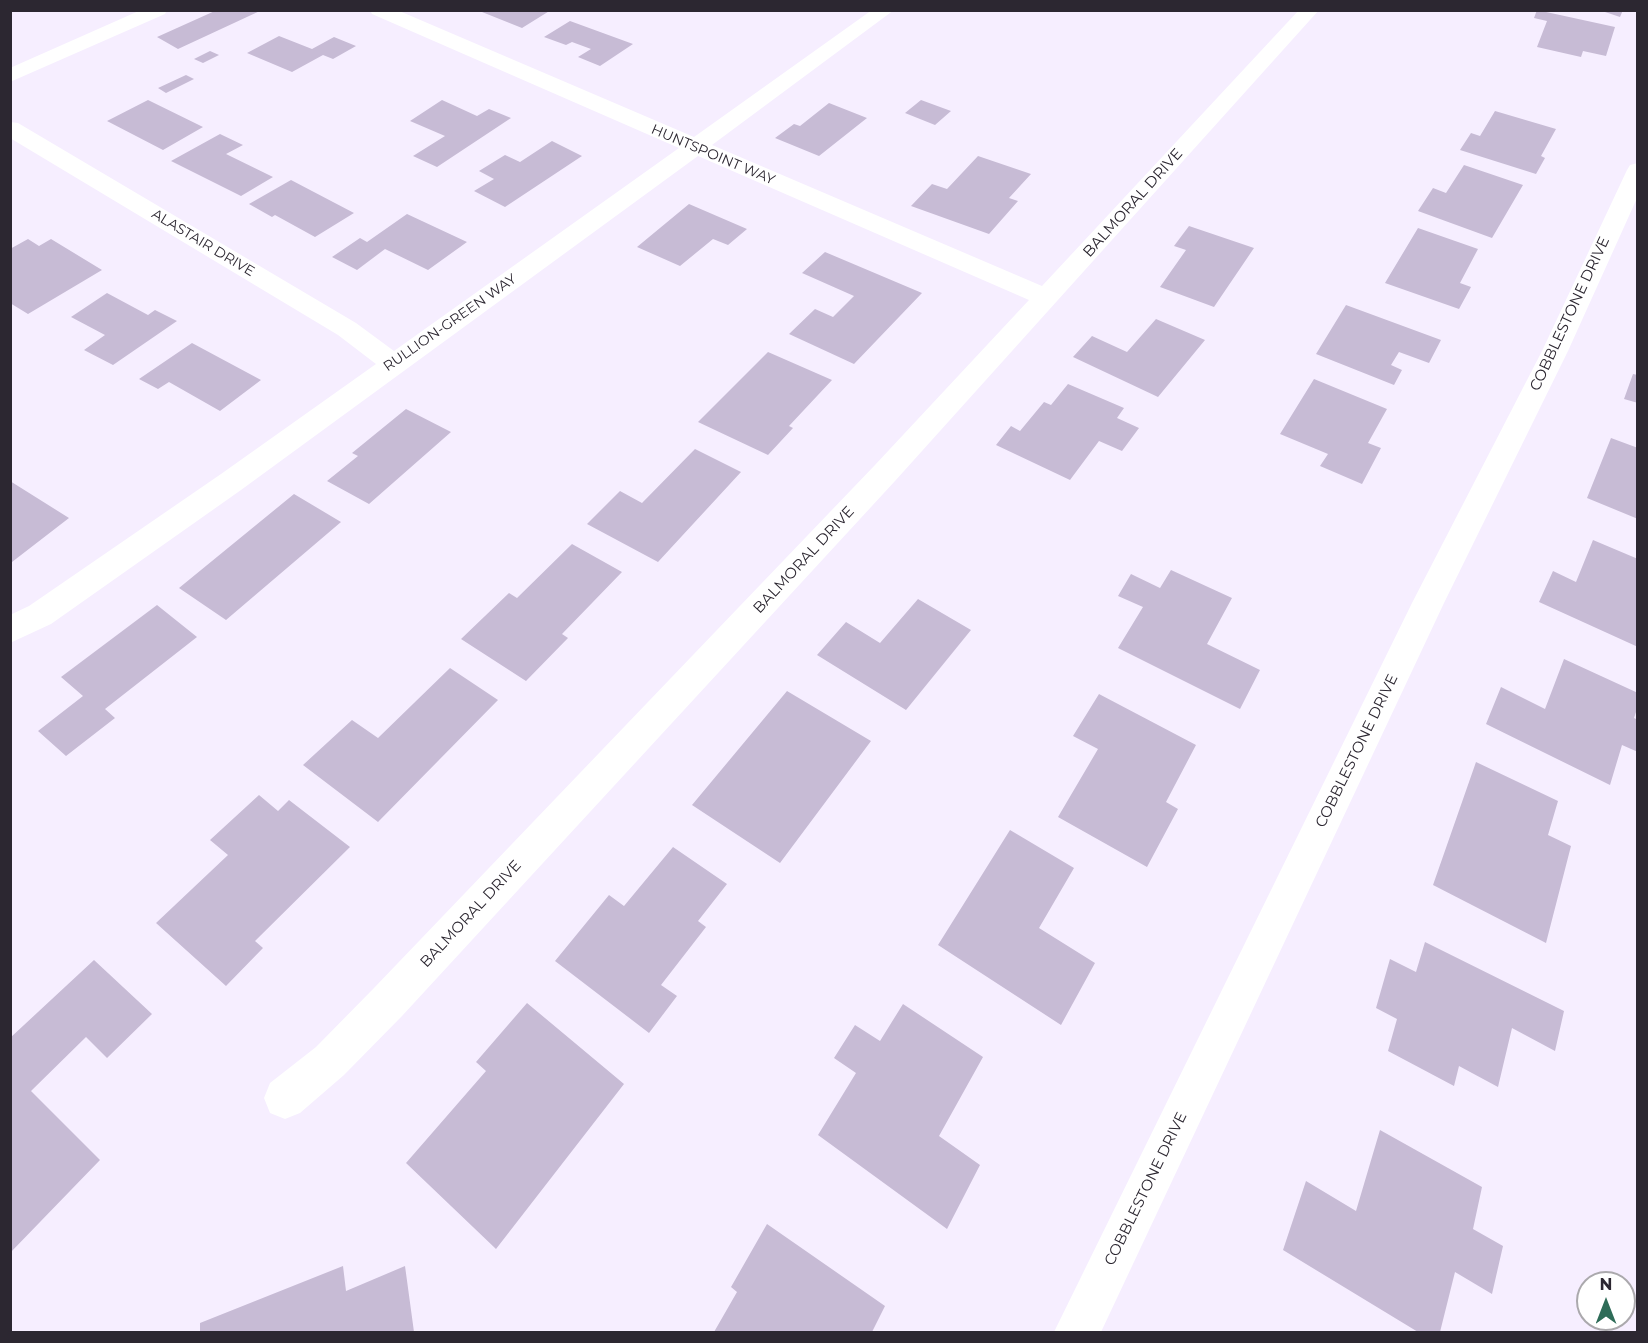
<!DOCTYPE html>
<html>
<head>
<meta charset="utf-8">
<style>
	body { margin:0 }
	#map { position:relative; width:1648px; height:1343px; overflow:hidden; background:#f6eeff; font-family:Montserrat,sans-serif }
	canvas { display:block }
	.frame { position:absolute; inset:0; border:12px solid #2c2731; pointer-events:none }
	.north { position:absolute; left:1576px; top:1271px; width:60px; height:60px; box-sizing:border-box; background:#fff; border:2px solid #aba9ad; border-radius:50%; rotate:0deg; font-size:16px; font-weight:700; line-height:24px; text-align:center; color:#2c2731 }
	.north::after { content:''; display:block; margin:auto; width:21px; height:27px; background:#2e6c58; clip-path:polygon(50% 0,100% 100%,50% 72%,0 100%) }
</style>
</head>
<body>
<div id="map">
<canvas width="1648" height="1343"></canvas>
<div class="frame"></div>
<div class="north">N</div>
</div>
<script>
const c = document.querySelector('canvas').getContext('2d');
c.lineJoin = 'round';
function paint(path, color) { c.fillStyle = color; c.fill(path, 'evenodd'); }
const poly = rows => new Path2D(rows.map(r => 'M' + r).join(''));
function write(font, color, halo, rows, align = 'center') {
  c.font = font + ' Montserrat,sans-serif'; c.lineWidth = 4.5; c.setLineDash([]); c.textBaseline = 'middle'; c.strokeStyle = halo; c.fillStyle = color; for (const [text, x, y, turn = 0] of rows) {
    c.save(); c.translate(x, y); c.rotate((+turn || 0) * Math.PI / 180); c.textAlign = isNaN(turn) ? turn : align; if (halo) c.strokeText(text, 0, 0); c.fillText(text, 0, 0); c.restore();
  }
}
const building = poly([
	[217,10,262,10,178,49,157,37],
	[477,10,551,10,522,28],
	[1537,10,1615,27,1606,56,1583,51,1581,57,1537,47,1547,21,1534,18],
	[1599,10,1623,10,1620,17],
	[570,21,633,44,600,66,578,57,591,49,572,42,566,45,544,37],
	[279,36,312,49,334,37,356,46,333,59,323,55,292,72,247,53],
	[210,51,219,55,203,63,194,59],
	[186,75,194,79,166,93,158,88],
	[148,100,203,127,163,150,107,121],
	[442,100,477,116,489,109,511,118,437,167,413,156,445,136,410,121],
	[921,100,951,111,935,125,905,113],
	[829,103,867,118,819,156,775,138,794,124,800,126],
	[1495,111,1556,129,1541,156,1545,158,1536,174,1460,150,1471,133,1480,136],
	[220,134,243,145,226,154,273,177,241,196,171,161],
	[552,141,582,156,505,207,474,191,494,179,479,171,505,155,520,162],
	[978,156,1031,174,1009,198,1018,201,989,234,911,206,932,184,947,189],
	[1464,165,1523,185,1492,238,1418,211,1433,188,1446,193],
	[291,180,354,213,315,237,275,215,272,217,249,204],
	[689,204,747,229,728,245,713,239,680,266,637,247],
	[407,214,467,242,428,270,385,249,357,270,332,257,360,238,367,242],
	[1189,226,1254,248,1214,307,1160,287,1186,250,1174,246],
	[1418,228,1478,249,1460,283,1471,287,1459,309,1385,283],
	[28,239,39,246,51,239,102,270,28,314,10,303,10,249],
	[825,252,922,293,854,364,789,334,815,309,833,317,854,296,802,273],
	[107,293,148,315,155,310,177,321,113,365,84,350,105,335,71,317],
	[1346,305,1441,340,1429,363,1399,352,1391,365,1402,370,1394,385,1316,354],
	[1156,319,1205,340,1158,397,1073,357,1092,336,1127,352],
	[192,343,261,380,220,411,169,382,158,389,139,379],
	[768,352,832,380,789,426,793,428,768,455,698,422],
	[1633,374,1638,375,1638,403,1624,399],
	[1314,379,1387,409,1368,443,1381,448,1362,484,1320,466,1328,454,1280,434],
	[1068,384,1124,408,1117,418,1139,428,1122,451,1099,441,1070,480,996,445,1011,426,1020,431,1044,402,1051,405],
	[406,409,451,432,369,504,327,481,358,456,352,453],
	[1611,438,1638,448,1638,519,1587,498],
	[695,449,741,472,658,562,587,524,620,491,642,503],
	[10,481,69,518,12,562,10,561],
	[294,494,341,522,226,620,179,588],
	[1593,540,1638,559,1638,647,1539,602,1553,571,1576,582],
	[572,544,622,572,562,634,568,638,526,681,461,639,509,593,517,598],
	[1171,570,1232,598,1207,644,1260,670,1240,709,1118,648,1143,607,1118,596,1131,574,1160,588],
	[918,599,971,630,906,710,817,655,846,622,880,643],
	[157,605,197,637,105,709,115,718,66,756,38,731,83,696,61,677],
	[1564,659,1638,693,1638,706,1634,718,1638,720,1638,752,1622,745,1610,785,1486,724,1501,687,1545,709],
	[450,668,498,700,378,822,303,765,352,720,378,738],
	[787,691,871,741,780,863,692,805],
	[1099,694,1196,745,1166,802,1178,809,1147,867,1058,817,1098,749,1073,736],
	[1476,762,1558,801,1548,835,1571,846,1546,943,1433,885],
	[259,795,278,811,289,800,350,847,255,941,263,948,226,986,156,923,228,855,210,840],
	[1010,830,1074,868,1039,928,1095,963,1061,1025,938,945],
	[673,847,727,884,698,921,706,927,661,985,677,996,649,1033,555,961,609,895,624,906],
	[1425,942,1564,1011,1555,1051,1512,1028,1498,1087,1459,1066,1454,1086,1388,1051,1397,1019,1376,1008,1390,959,1416,972],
	[94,960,152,1014,107,1058,86,1037,31,1091,100,1160,10,1253,10,1038],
	[527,1003,624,1084,496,1249,406,1163,486,1071,476,1062],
	[903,1004,983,1057,939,1136,980,1165,947,1229,818,1135,856,1073,834,1058,855,1025,880,1041],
	[1380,1130,1482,1187,1473,1229,1503,1246,1492,1294,1455,1272,1440,1332,1418,1332,1283,1250,1306,1181,1356,1211],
	[767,1224,885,1306,872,1332,714,1332,737,1292,731,1287],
	[343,1266,346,1291,405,1266,414,1332,200,1332,200,1323]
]);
const minor = poly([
	[141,10,167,10,165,14,10,82,10,68,141,10],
	[370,10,397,10,694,137,872,10,894,10,712,145,1042,286,1299,10,1319,10,895,481,402,1016,344,1075,300,1113,285,1119,270,1113,264,1098,270,1083,316,1047,374,988,875,465,1029,300,698,156,241,490,51,624,10,643,10,615,29,606,221,474,376,364,338,335,10,138,10,122,18,123,356,323,394,351,679,148,372,14,370,10],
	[1638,163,1638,196,1568,351,1444,603,1101,1332,1054,1332,1412,603,1542,351,1627,170,1630,165,1638,163]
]);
const farStreetnames = [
	["HUNTSPOINT WAY",713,155,23],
	["ALASTAIR DRIVE",203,243,31],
	["RULLION-GREEN WAY",450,323,-35]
];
const streetNames = [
	["BALMORAL DRIVE",1133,203,-48],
	["COBBLESTONE DRIVE",1570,314,-65],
	["BALMORAL DRIVE",804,560,-47],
	["COBBLESTONE DRIVE",1357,751,-64],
	["BALMORAL DRIVE",471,914,-47],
	["COBBLESTONE DRIVE",1146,1189,-64]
];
paint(building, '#c7bbd5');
paint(minor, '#fff');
write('14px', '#2c2731', '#fff', farStreetnames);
write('15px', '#2c2731', '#fff', streetNames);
</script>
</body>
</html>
